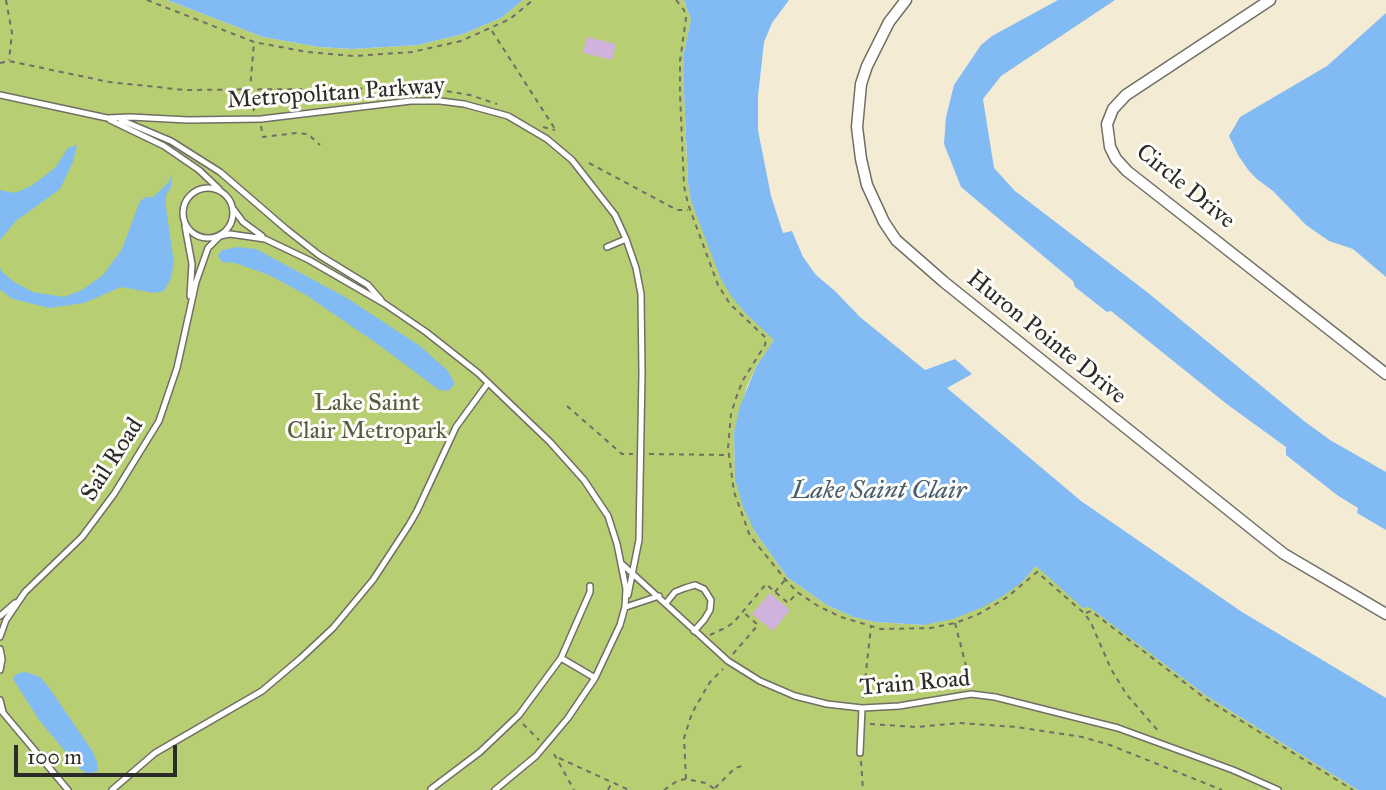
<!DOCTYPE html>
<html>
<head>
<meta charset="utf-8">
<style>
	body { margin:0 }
	#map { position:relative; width:1386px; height:790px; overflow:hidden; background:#f4ebd4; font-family:"IM FELL Great Primer",serif }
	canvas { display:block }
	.scale { position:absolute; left:14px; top:745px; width:163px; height:32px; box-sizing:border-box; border:4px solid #2b2b2b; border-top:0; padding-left:9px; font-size:21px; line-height:24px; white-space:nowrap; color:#2b2b2b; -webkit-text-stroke:5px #fdfcf7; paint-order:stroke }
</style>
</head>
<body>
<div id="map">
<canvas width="1386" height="790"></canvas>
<div class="scale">100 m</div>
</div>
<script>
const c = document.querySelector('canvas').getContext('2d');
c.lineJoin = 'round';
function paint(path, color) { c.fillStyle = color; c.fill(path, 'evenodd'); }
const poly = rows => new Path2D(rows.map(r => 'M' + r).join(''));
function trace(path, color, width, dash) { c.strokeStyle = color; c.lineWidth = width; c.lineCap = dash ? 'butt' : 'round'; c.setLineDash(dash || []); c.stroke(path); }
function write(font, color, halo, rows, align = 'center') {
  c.font = font + ' "IM FELL Great Primer",serif'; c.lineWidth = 6; c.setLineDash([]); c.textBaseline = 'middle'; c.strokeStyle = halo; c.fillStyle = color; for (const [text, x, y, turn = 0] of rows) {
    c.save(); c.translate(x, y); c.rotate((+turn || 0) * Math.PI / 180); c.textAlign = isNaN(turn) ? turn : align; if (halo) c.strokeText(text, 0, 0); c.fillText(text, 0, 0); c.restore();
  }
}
const green = poly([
	[0,0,167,0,263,37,319,47,352,49,418,45,463,34,501,18,523,0,684,0,691,20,684,52,684,91,688,183,691,201,701,225,746,314,775,339,756,367,747,386,734,432,735,479,755,532,788,578,827,605,853,617,875,622,924,625,1022,582,1036,566,1208,697,1358,790,0,790]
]);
const water = poly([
	[167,0,523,0,501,18,463,34,418,45,352,49,319,47,263,37],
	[684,0,789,0,772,23,764,42,758,96,758,130,771,196,783,233,792,231,803,257,816,275,835,291,860,317,925,370,955,359,972,374,947,388,1081,501,1242,612,1386,698,1386,790,1358,790,1208,697,1089,607,1083,608,1036,566,1022,582,1003,596,981,608,953,619,924,625,875,622,853,617,827,605,788,578,755,532,743,507,735,479,734,432,740,406,756,367,774,340,746,314,731,296,720,277,691,201,688,183,684,91,684,52,691,20],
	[1058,0,1115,0,1001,76,983,99,994,168,1015,191,1147,292,1304,421,1330,440,1386,472,1386,530,1357,513,1358,508,1337,495,1286,455,1286,447,1228,405,1111,311,1107,312,1075,287,1073,281,961,187,944,144,946,117,954,85,981,45,992,36],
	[1386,13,1386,277,1353,249,1329,241,1306,225,1273,191,1258,180,1249,171,1238,155,1229,136,1240,117,1327,66],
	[77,145,73,162,60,189,16,221,0,240,0,190,15,193,31,186,55,168,68,148],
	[172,173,171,187,166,195,166,208,174,263,170,281,164,291,154,293,121,287,84,303,49,308,13,299,0,290,0,267,1,271,14,282,33,292,64,297,82,290,103,275,122,249,140,201,146,197,153,197,168,183],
	[237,247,256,249,347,298,420,346,448,371,455,384,448,391,439,390,379,345,306,295,269,275,235,263,222,262,218,256,222,250],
	[26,672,40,677,50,689,93,752,97,762,98,771,88,774,80,769,39,720,13,679,16,674]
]);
const building = poly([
	[587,37,616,44,612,60,583,53],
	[770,593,790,610,773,631,752,614]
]);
const path = poly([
	[6,0,12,33,9,60],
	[147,0,254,42,307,52,354,56,412,52,461,41,510,19,533,0],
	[676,0,684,10,686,18,680,61,680,94,684,186,688,204,718,285,730,304,766,338,765,345,743,380,736,398,731,414,728,448,734,492,750,536,785,579,797,592,818,606,841,617,881,629,931,628,955,623,977,615,1006,598,1037,572,1085,614,1091,623,1111,669,1127,695,1160,733],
	[492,31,555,129],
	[0,63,9,61,109,82,185,90,428,88,470,95,497,104],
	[254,111,250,90,254,42],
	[261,126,263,137,296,133,308,134,320,145],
	[543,127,555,130],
	[589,163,677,210,688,210],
	[567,406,622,454,633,454],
	[649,454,727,455],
	[775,592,785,580],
	[1086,613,1091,611,1206,699,1353,790],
	[955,623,971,685],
	[710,635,727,627,734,622,766,584,788,603,797,593],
	[733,654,758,625,743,612],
	[863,698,871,627],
	[523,724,539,740],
	[870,724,916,727,960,723,1017,727,1082,737,1110,745,1222,790],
	[554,754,574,790],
	[559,758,629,790],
	[861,761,863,790],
	[686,779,684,738,692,713,710,682,723,669],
	[715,788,735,768,742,766],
	[608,790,612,782],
	[664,790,677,781,686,779,706,783,716,790]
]);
const lane = poly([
	[0,95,107,118,130,117,188,120,261,119,411,101,440,101,464,104,508,116,547,139,572,160,615,215,626,239,636,268,641,294,642,373,639,540,628,595],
	[110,120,164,146,199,170,219,189],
	[121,120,171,141,220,172,286,229,319,255,368,285,381,300],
	'183 213a25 25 0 1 1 50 0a25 25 0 1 1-50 0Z',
	[234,210,243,222,262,236],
	[185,226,192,264,190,296],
	[607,247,626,239],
	[622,564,728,661,760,681,795,696,827,704,862,708,899,706,971,694,995,697,1118,728,1233,770,1278,790],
	[666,603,675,592,685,588,695,585,704,589,711,600,710,610,704,620,694,631],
	[626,607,659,596],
	[0,616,15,603],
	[0,637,6,620,25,592,82,537,114,494,159,421,177,368,196,282,208,248,220,236,230,234,265,239,309,260,385,304,426,332,478,373,550,442,584,480,608,516,617,544,626,589,625,607,620,625,595,678,568,718,536,756,495,790],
	[0,649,2,659,0,670],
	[561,658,595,678],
	[0,700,3,712],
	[0,709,68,790],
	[860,753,862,708],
	[431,789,480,752,519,715,561,658,590,592,590,586],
	[112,790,155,753,262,691,301,658,333,628,373,580,409,525,417,511,456,427,488,383]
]);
const street = poly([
	[906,0,889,22,867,66,861,84,857,127,861,159,867,185,884,222,896,240,944,282,1261,536,1284,554,1386,614],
	[1270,0,1126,95,1113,109,1107,124,1110,147,1116,159,1127,171,1386,374]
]);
const streetNames = [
	["Metropolitan Parkway",336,94,-4],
	["Circle Drive",1185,187,39],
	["Huron Pointe Drive",1046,338,39],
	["Sail Road",113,460,-57],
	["Train Road",915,684,-5]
];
const parkNames = [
	["Lake Saint",367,404],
	["Clair Metropark",367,432]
];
const waterNames = [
	["Lake Saint Clair",879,492]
];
paint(green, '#b7ce72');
paint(water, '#82bbf3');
paint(building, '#cfb3dd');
trace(lane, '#716e66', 8);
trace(street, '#716e66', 13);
trace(path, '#716e66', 2, [5, 5]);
trace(lane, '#fff', 5);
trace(street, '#fff', 10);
write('24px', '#2b2b2b', '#fdfcf7', streetNames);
write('24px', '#555c40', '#fdfcf7', parkNames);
write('italic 26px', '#495d71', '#fdfcf7', waterNames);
</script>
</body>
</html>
